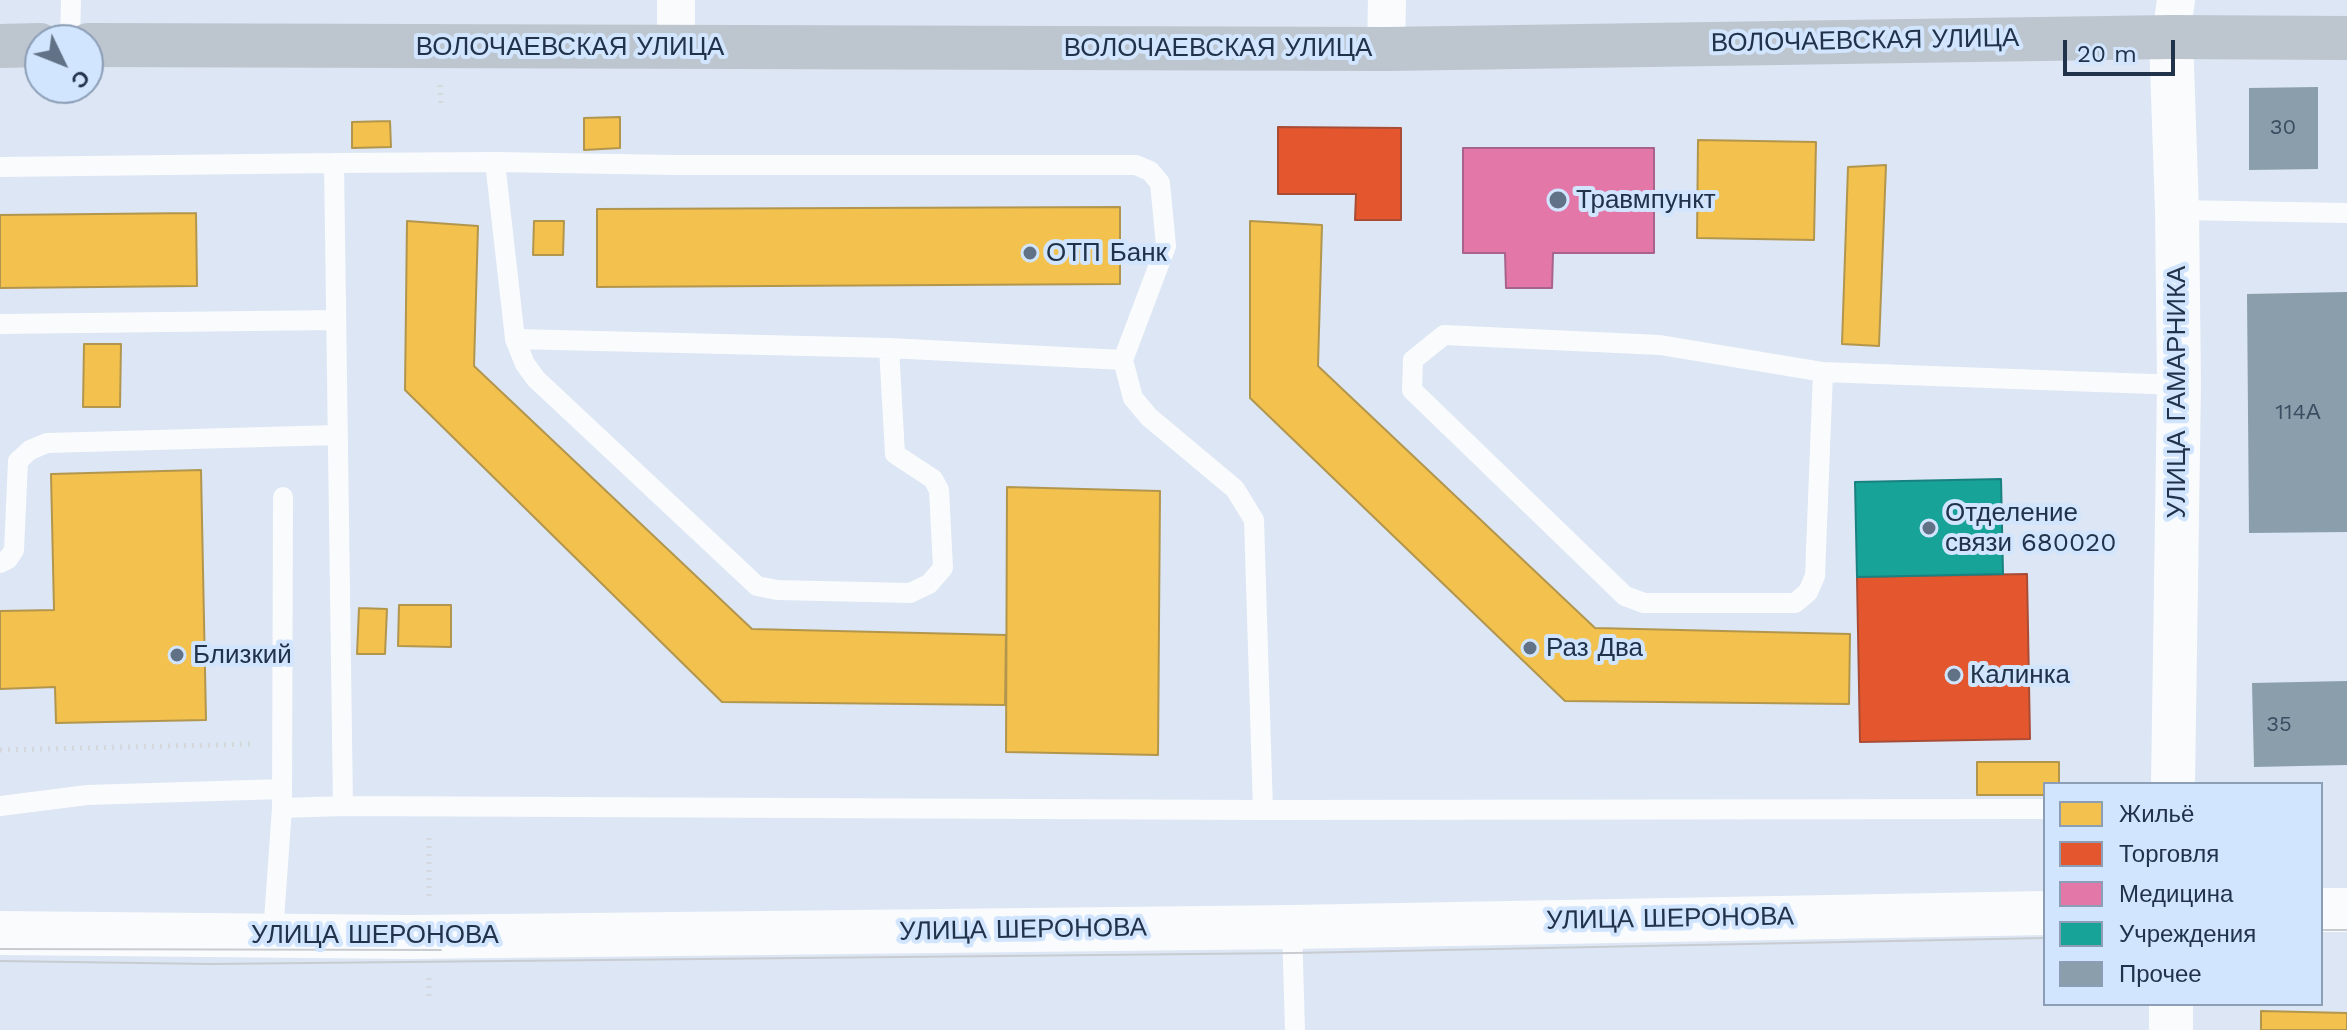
<!DOCTYPE html>
<html>
<head>
<meta charset="utf-8">
<style>
	body { margin:0 }
	#map { position:relative; width:2347px; height:1030px; overflow:hidden; background:#dce6f4; font-family:"Work Sans",sans-serif }
	canvas { display:block }
	.legend { position:absolute; left:2043px; top:782px; width:280px; height:224px; box-sizing:border-box; background:#d2e5fe; border:2px solid #8b9eb6; margin:0; padding:10px 14px; list-style:none; font-size:24px; color:#20334a }
	.legend li { display:flex; align-items:center; gap:16px; height:40px }
	.legend b { width:40px; border:2px solid #8b9eb6 }
	.north { position:absolute; left:24px; top:24px; width:80px; height:80px; box-sizing:border-box; background:#d2e5fe; border:2px solid #8b9eb6; border-radius:50%; rotate:133deg; font-size:22px; font-weight:700; line-height:32px; text-align:center; color:#20334a }
	.north::after { content:''; display:block; margin:auto; width:28px; height:36px; background:#627286; clip-path:polygon(50% 0,100% 100%,50% 72%,0 100%) }
	.scale { position:absolute; left:2063px; top:40px; width:112px; height:36px; box-sizing:border-box; border:4px solid #20334a; border-top:0; padding-left:10px; font-size:24px; line-height:28px; white-space:nowrap; color:#20334a; -webkit-text-stroke:6px #d2e5fe; paint-order:stroke }
</style>
</head>
<body>
<div id="map">
<canvas width="2347" height="1030"></canvas>
<ul class="legend">
<li><b style="height:22px;background:#f2c14e"></b>Жильё</li>
<li><b style="height:22px;background:#e4572e"></b>Торговля</li>
<li><b style="height:22px;background:#e377a8"></b>Медицина</li>
<li><b style="height:22px;background:#17a398"></b>Учреждения</li>
<li><b style="height:22px;background:#8b9eac"></b>Прочее</li>
</ul>
<div class="north">С</div>
<div class="scale">20 m</div>
</div>
<script>
const c = document.querySelector('canvas').getContext('2d');
c.lineJoin = 'round';
function paint(path, color) { c.fillStyle = color; c.fill(path, 'evenodd'); }
const poly = rows => new Path2D(rows.map(r => 'M' + r).join(''));
function trace(path, color, width, dash) { c.strokeStyle = color; c.lineWidth = width; c.lineCap = dash ? 'butt' : 'round'; c.setLineDash(dash || []); c.stroke(path); }
function write(font, color, halo, rows, align = 'center') {
  c.font = font + ' "Work Sans",sans-serif'; c.lineWidth = 8; c.setLineDash([]); c.textBaseline = 'middle'; c.strokeStyle = halo; c.fillStyle = color; for (const [text, x, y, turn = 0] of rows) {
    c.save(); c.translate(x, y); c.rotate((+turn || 0) * Math.PI / 180); c.textAlign = isNaN(turn) ? turn : align; if (halo) c.strokeText(text, 0, 0); c.fillText(text, 0, 0); c.restore();
  }
}
const homes = poly([
	[620,117,620,148,584,150,584,118,620,117],
	[390,121,391,147,352,148,352,122,390,121],
	[1698,140,1816,142,1814,240,1697,238,1698,140],
	[1886,165,1879,346,1842,344,1848,167,1886,165],
	[1120,207,1120,284,597,287,597,209,1120,207],
	[196,213,197,286,0,288,0,215,196,213],
	[407,221,478,226,474,366,752,629,1006,635,1005,705,722,702,405,390,407,221],
	[534,221,564,221,563,255,533,255,534,221],
	[1250,221,1322,225,1318,366,1595,628,1850,634,1849,704,1565,701,1250,398,1250,221],
	[84,344,121,344,120,407,83,407,84,344],
	[201,470,206,720,56,723,55,687,0,689,0,611,54,610,51,474,201,470],
	[1007,487,1160,491,1158,755,1006,752,1007,487],
	[399,605,451,605,451,647,398,646,399,605],
	[359,608,387,609,385,654,357,654,359,608],
	[1977,762,2059,762,2059,784,2045,784,2045,795,1977,795,1977,762],
	[2261,1011,2347,1013,2347,1030,2261,1030,2261,1011]
]);
const shops = poly([
	[1278,127,1401,128,1401,220,1355,220,1356,194,1278,194,1278,127],
	[2027,574,2030,739,1860,742,1857,577,2027,574]
]);
const health = poly([
	[1463,148,1654,148,1654,253,1553,253,1552,288,1506,288,1505,253,1463,253,1463,148]
]);
const public = poly([
	[2001,479,2003,574,1857,577,1855,482,2001,479]
]);
const building = poly([
	[2318,87,2318,169,2249,170,2249,88],
	[2347,292,2347,532,2249,533,2247,294],
	[2347,681,2347,765,2254,767,2252,683]
]);
const path = poly([
	[440,85,441,108],
	[0,750,253,744],
	[429,896,429,834],
	[429,978,429,1001]
]);
const service = poly([
	[70,40,71,0],
	[495,162,676,165,1136,165,1150,171,1160,183,1166,246,1123,360],
	[0,167,334,163],
	[2177,210,2347,213],
	[0,324,336,320],
	[515,339,525,364,536,379,757,586,777,590,910,593,929,584,943,568,939,490,933,479,895,454,889,348],
	[1823,372,1815,576,1808,592,1795,603,1644,603,1625,596,1412,390,1413,360,1444,335,1660,345,1823,372,2179,385],
	[0,563,8,559,14,550,18,461,30,450,47,443,337,435],
	[0,806,87,795,282,789],
	[343,806,334,163,495,162,515,339,889,348,1123,360,1133,398,1149,417,1235,489,1254,520,1263,810],
	[282,808,283,497],
	[1292,927,1295,1030],
	[273,934,282,808,343,806,1263,810,2045,809]
]);
const minor = poly([
	[2171,37,2176,0],
	[676,47,676,0],
	[1386,49,1387,0]
]);
const tertiary = poly([
	[2171,37,2177,210,2179,385,2173,784],
	[2171,1004,2171,1030]
]);
const secondary = poly([
	[2321,910,2347,910],
	[0,933,410,937,1292,927,2045,913]
]);
const primary = poly([
	[88,45,1386,49,2171,37,2347,38],
	[0,46,40,45]
]);
const tram = poly([
	[2321,930,2347,930],
	[0,949,441,950],
	[0,961,210,964,1294,953,2045,938]
]);
const markers = [
	[1558,200,10,"#627286"],
	[1030,253,8,"#627286"],
	[1929,528,8,"#627286"],
	[1530,648,8,"#627286"],
	[177,655,8,"#627286"],
	[1954,675,8,"#627286"]
];
const numberNames = [
	["30",2283,128],
	["114А",2298,413],
	["35",2279,725]
];
const streetNames = [
	["ВОЛОЧАЕВСКАЯ УЛИЦА",1865,41,-1],
	["ВОЛОЧАЕВСКАЯ УЛИЦА",570,47],
	["ВОЛОЧАЕВСКАЯ УЛИЦА",1218,48],
	["УЛИЦА ГАМАРНИКА",2177,392,-90],
	["УЛИЦА ШЕРОНОВА",1670,919,-1],
	["УЛИЦА ШЕРОНОВА",1023,930,-1],
	["УЛИЦА ШЕРОНОВА",375,935]
];
const poiNames = [
	["Травмпункт",1576,200],
	["ОТП Банк",1046,253],
	["Отделение",1945,513],
	["связи 680020",1945,543],
	["Раз Два",1546,648],
	["Близкий",193,655],
	["Калинка",1970,675]
];
paint(homes, '#f2c14e');
trace(homes, '#b3964d', 2);
paint(shops, '#e4572e');
trace(shops, '#a94c36', 2);
paint(health, '#e377a8');
trace(health, '#a8638c', 2);
paint(public, '#17a398');
trace(public, '#1a8181', 2);
paint(building, '#8b9eac');
trace(path, '#d4d7db', 5, [2, 6]);
trace(service, '#fafbfd', 20);
trace(minor, '#fafbfd', 38);
trace(tertiary, '#fafbfd', 44);
trace(secondary, '#fafbfd', 44);
trace(primary, '#bdc5ce', 44);
trace(tram, '#c8ccd0', 2);
for (const [x, y, r, color] of markers) { const dot = new Path2D(); dot.arc(x, y, r, 0, 2 * Math.PI); c.fillStyle = color; c.fill(dot); trace(dot, '#d2e5fe', 3); }
write('22px', '#3b4e62', null, numberNames);
write('26px', '#20334a', '#d2e5fe', streetNames);
write('26px', '#20334a', '#d2e5fe', poiNames, 'left');
</script>
</body>
</html>
